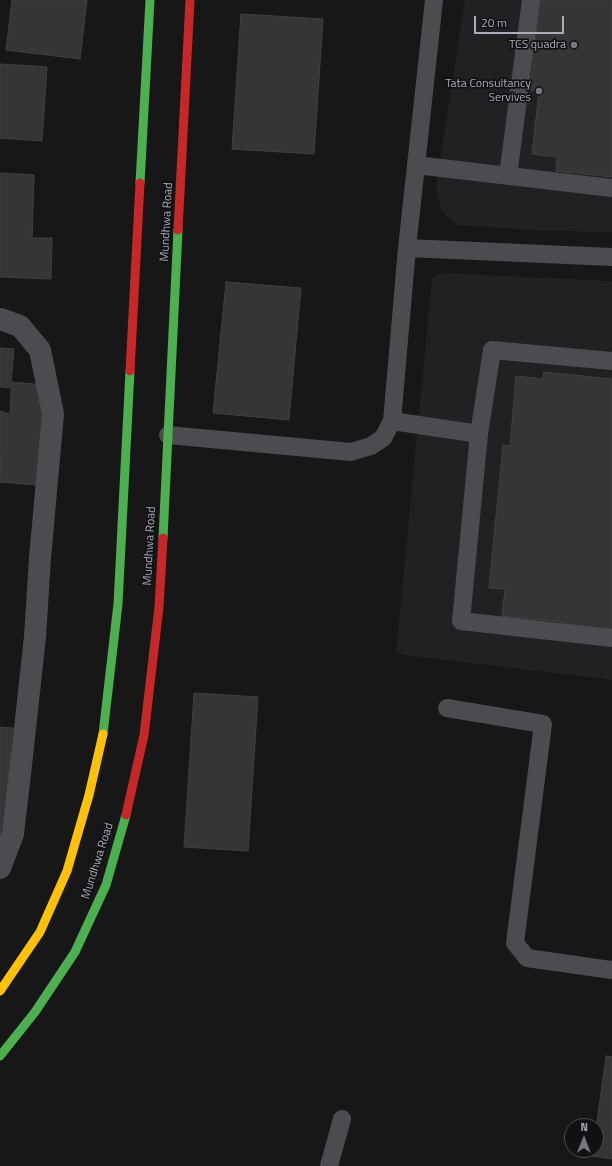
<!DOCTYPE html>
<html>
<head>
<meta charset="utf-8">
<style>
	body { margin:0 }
	#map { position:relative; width:612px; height:1166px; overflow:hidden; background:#171717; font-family:"Titillium Web",sans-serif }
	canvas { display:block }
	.north { position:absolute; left:564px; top:1118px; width:40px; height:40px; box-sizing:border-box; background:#111113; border:1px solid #4d4f55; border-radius:50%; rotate:1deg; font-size:11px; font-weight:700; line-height:16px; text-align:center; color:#a8adb8 }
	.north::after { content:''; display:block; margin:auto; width:14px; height:18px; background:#757880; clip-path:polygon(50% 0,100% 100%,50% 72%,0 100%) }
	.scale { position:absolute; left:474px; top:16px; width:90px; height:18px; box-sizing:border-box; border:2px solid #a8adb8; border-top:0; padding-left:5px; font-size:12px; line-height:14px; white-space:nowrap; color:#a8adb8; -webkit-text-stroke:3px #111113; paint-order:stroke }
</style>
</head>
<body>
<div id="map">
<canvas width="612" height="1166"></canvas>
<div class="north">N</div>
<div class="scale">20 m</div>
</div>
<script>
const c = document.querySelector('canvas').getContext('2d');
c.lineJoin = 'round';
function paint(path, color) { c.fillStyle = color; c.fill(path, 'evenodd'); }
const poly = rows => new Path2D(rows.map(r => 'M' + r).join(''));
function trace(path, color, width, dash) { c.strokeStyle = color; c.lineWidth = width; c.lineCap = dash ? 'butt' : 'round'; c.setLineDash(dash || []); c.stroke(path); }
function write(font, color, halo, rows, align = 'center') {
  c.font = font + ' "Titillium Web",sans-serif'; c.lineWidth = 3.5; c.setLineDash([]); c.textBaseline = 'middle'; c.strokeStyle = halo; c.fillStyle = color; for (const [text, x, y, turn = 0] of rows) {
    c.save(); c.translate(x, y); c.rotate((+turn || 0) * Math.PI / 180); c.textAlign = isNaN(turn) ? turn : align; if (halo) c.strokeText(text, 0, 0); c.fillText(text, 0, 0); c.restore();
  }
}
const built = poly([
	[465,0,612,0,612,232,547,231,457,225,441,211,436,186],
	[445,273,612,281,612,680,396,654,432,278]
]);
const building = poly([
	[12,0,87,0,80,59,6,50,12,0],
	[540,0,612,0,612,177,556,171,557,157,532,154,539,91,530,91,540,0],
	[241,14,323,19,314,154,232,149,241,14],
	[0,64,47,67,42,141,0,138,0,64],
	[0,173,34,175,32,238,52,238,51,279,0,277,0,173],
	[226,282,301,288,289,420,213,413,226,282],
	[0,348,14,349,11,382,45,385,36,485,0,482,1,450,0,450,0,411,10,414,11,395,11,388,0,387,0,348],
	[544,372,612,379,612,633,562,628,562,622,502,616,505,589,489,588,503,445,510,446,516,376,543,379,544,372],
	[194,693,258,697,248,851,184,847,194,693],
	[0,727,13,728,2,841,0,841,0,727],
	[606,1056,612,1057,612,1159,592,1156,593,1150,596,1150,596,1129,606,1056]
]);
const lane = poly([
	[416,165,612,188],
	[508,176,531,0],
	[407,248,612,257],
	[612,361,492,350,479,434,461,621,612,638],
	[392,421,479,434],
	[168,435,351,452,371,446,383,438,392,421,407,248,434,0],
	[447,708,543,724,515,943,527,958,612,970],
	[329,1166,342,1119]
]);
const street = poly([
	[0,319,20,326,40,350,53,414,40,558,35,637,20,774,13,834,0,868]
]);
const fast = poly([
	[140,183,150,0],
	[163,538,178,230],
	[103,734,118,604,130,371],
	[0,1056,35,1012,75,952,106,885,126,815]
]);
const slow = poly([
	[0,991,40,932,67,871,89,795,103,734]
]);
const jam = poly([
	[178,230,190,0],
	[130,371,140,183],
	[126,815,144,735,159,607,163,538]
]);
const markers = [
	[574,45,4,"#757880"],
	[539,91,4,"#757880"]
];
const poiNames = [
	["TCS quadra",566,45],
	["Tata Consultancy",531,84],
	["Servives",531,98]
];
const streetNames = [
	["Mundhwa Road",167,222,-87],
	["Mundhwa Road",150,546,-87],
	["Mundhwa Road",98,861,-72]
];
paint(built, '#212123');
paint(building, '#353536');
trace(building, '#3f4043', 1);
trace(lane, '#4b4c50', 18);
trace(street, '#4b4c50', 22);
trace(fast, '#4caf50', 9);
trace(slow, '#ffc107', 9);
trace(jam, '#c62828', 9);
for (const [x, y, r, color] of markers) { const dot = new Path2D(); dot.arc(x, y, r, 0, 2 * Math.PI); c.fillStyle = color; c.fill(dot); trace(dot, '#111113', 1.5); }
write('12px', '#a8adb8', '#111113', poiNames, 'right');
write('12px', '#a8adb8', '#111113', streetNames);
</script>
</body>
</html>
